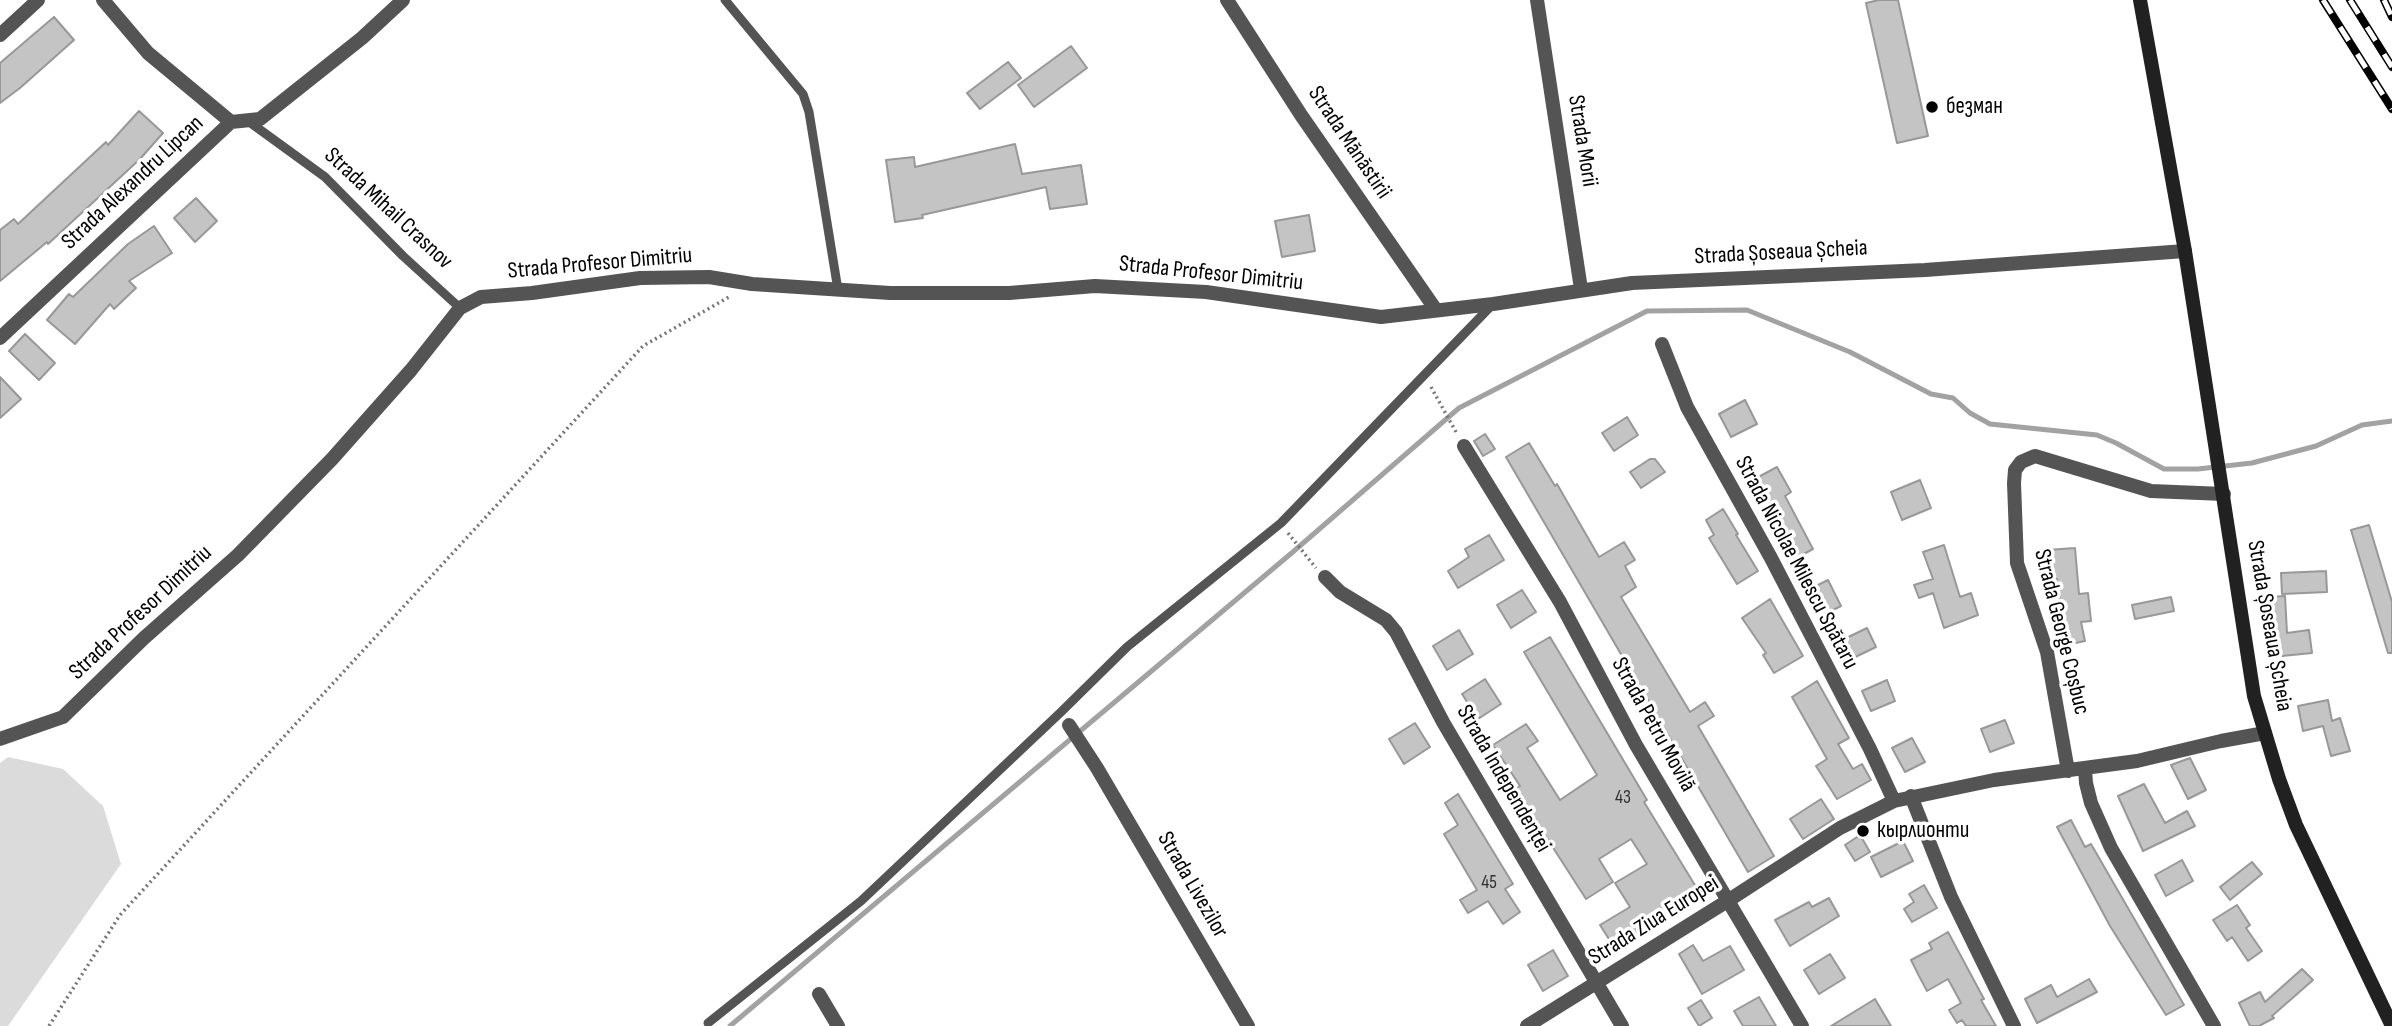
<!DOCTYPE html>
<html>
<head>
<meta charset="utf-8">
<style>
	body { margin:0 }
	canvas { display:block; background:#fff }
</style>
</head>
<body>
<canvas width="2392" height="1026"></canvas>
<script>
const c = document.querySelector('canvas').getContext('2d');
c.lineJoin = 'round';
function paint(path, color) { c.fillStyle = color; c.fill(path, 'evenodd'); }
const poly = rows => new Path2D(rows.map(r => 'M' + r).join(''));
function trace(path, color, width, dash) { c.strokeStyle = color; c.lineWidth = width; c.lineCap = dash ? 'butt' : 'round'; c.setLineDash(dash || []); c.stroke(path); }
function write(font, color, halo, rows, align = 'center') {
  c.font = font + ' "Sofia Sans Condensed",sans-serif'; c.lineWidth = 7; c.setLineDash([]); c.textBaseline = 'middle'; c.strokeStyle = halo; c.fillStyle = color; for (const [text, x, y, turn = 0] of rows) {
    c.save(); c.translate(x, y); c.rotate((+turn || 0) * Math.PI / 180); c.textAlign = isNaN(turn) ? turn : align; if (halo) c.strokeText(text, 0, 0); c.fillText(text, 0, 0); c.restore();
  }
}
const green = poly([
	[8,757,63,769,103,806,121,864,8,1026,0,1026,0,763]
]);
const stream = poly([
	[730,1026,1294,551,1459,408,1647,311,1747,310,1850,352,1931,394,1953,398,1970,413,1990,424,2097,435,2116,443,2164,469,2198,469,2252,463,2316,446,2362,425,2392,421]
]);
const building = poly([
	[1879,0,1898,0,1928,136,1897,143,1866,3,1879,0],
	[54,17,74,40,20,88,0,103,0,63,54,17],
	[1071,46,1087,68,1034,107,1018,85,1071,46],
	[1008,62,1021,78,980,109,967,93,1008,62],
	[139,111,163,133,140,159,48,244,47,242,0,281,0,230,14,219,18,224,106,142,108,145,139,111],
	[1015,144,1022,174,1081,165,1087,204,1050,209,1046,187,922,215,923,218,895,222,886,160,914,157,915,167,1015,144],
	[196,198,217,221,195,242,174,218,196,198],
	[1309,215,1315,251,1282,257,1275,221,1309,215],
	[154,226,172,253,129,281,136,288,114,309,110,304,75,344,47,320,69,294,73,297,128,244,154,226],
	[25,334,55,363,39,380,9,351,25,334],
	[0,377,21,399,0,418,0,377],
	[1745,400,1757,424,1731,437,1719,414,1745,400],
	[1627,417,1638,435,1614,451,1602,433,1627,417],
	[1485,434,1495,449,1483,456,1474,441,1485,434],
	[1529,443,1555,486,1557,484,1599,557,1624,542,1635,560,1625,566,1636,587,1621,597,1690,712,1705,702,1714,716,1698,726,1774,856,1748,872,1506,457,1529,443],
	[1650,459,1655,459,1665,472,1641,488,1630,472,1650,459],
	[1777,467,1791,492,1785,496,1813,549,1793,560,1776,529,1778,528,1751,481,1777,467],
	[1920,480,1931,508,1902,520,1891,492,1920,480],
	[1723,509,1738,534,1736,535,1758,571,1737,584,1709,538,1714,535,1706,520,1723,509],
	[2369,525,2392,602,2392,653,2388,653,2351,530,2369,525],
	[1489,535,1504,560,1458,588,1448,571,1469,557,1465,549,1489,535],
	[1944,545,1960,597,1971,593,1978,615,1944,628,1933,593,1919,598,1914,585,1933,579,1923,552,1944,545],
	[2075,548,2079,594,2088,593,2091,621,2081,622,2085,641,2066,645,2057,579,2049,580,2047,550,2075,548],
	[2326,571,2327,592,2282,594,2281,573,2326,571],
	[1828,580,1841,606,1819,617,1806,591,1828,580],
	[1522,590,1536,612,1511,628,1497,605,1522,590],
	[2285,596,2287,633,2309,630,2312,653,2272,657,2269,597,2285,596],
	[2171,597,2174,611,2135,619,2132,605,2171,597],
	[1770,599,1803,656,1774,673,1763,655,1766,653,1742,618,1770,599],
	[1867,628,1876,647,1845,662,1836,643,1867,628],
	[1459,630,1473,654,1447,670,1433,646,1459,630],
	[1550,637,1647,800,1644,802,1701,895,1672,912,1673,914,1659,923,1658,920,1614,947,1600,925,1630,907,1615,883,1647,864,1631,839,1599,859,1613,882,1586,899,1543,832,1517,788,1520,786,1493,745,1526,724,1538,741,1527,748,1560,800,1597,775,1524,652,1550,637],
	[1485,679,1501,704,1478,719,1462,694,1485,679],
	[1887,680,1895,701,1871,711,1862,691,1887,680],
	[1817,681,1849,738,1838,744,1853,769,1862,764,1871,780,1837,799,1816,766,1827,759,1792,697,1817,681],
	[2328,700,2332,721,2340,718,2350,751,2331,756,2323,726,2303,731,2298,706,2328,700],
	[2005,720,2014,743,1990,752,1981,729,2005,720],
	[1415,723,1430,747,1404,764,1389,739,1415,723],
	[1912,738,1925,762,1905,772,1892,748,1912,738],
	[2190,758,2206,790,2188,799,2171,765,2190,758],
	[2144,784,2165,823,2187,811,2195,826,2143,851,2118,796,2144,784],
	[1458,794,1513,884,1505,889,1520,912,1503,924,1488,901,1468,913,1460,900,1477,890,1444,834,1458,825,1445,803,1458,794],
	[1821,799,1834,819,1803,839,1790,819,1821,799],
	[2071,820,2085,847,2091,844,2184,1005,2166,1015,2110,926,2057,827,2071,820],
	[1860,835,1870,852,1855,861,1845,845,1860,835],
	[1903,841,1913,861,1881,877,1871,857,1903,841],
	[2182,860,2193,881,2166,896,2155,875,2182,860],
	[2252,862,2262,874,2230,900,2220,887,2252,862],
	[1924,885,1937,908,1912,922,1904,909,1914,902,1909,894,1924,885],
	[1829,898,1839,916,1790,946,1775,920,1809,902,1812,907,1829,898],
	[2237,905,2250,925,2246,928,2262,951,2248,961,2232,937,2227,941,2213,920,2237,905],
	[1948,932,1984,999,1981,1000,1996,1026,1966,1026,1962,1020,1957,1023,1949,1010,1961,1003,1948,979,1927,991,1919,976,1911,960,1932,949,1929,943,1948,932],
	[1693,945,1703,961,1730,946,1744,970,1702,994,1679,954,1693,945],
	[1553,950,1568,976,1543,991,1528,965,1553,950],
	[1830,954,1845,978,1819,994,1804,970,1830,954],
	[2302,969,2313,980,2272,1016,2274,1018,2259,1026,2250,1026,2239,1003,2260,992,2265,1002,2302,969],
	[2089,979,2097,992,2037,1023,2025,999,2051,985,2057,997,2089,979],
	[1759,997,1776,1026,1743,1026,1734,1011,1759,997],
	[1875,999,1891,1026,1831,1026,1875,999],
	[1701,1000,1712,1018,1699,1026,1688,1008,1701,1000]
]);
const path = poly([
	[1431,387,1456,432],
	[1288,533,1316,568],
	[49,1026,120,915,643,346,729,297]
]);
const lane = poly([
	[725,0,803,94,809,112,838,290],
	[248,121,325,177,403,256,460,308],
	[708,1023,861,901,1061,712,1127,647,1281,523,1492,305]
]);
const street = poly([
	[103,0,148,53,231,122],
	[1227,0,1301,115,1436,310],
	[1537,0,1581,289],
	[0,35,38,0],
	[0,338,231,122,260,119,362,38,403,0],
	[1662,344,1687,407,1771,558,1870,749,1894,801],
	[1464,446,1560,602,1636,745,1802,1026],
	[1325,577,1340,592,1386,620,1396,632,1443,722,1622,1026],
	[1069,725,1097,768,1248,1026],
	[0,739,63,717,144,638,238,555,332,459,411,370,460,308,481,297,532,293,640,278,709,277,752,284,890,293,1009,293,1095,286,1206,292,1381,317,1493,304,1632,283,1925,270,2185,251],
	[2085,769,2086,783,2091,803,2111,848,2214,1026],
	[2068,771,2047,652,2017,563,2014,483,2015,470,2021,462,2035,456,2151,491,2224,494],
	[1911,796,1951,897,2014,1026],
	[819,994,838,1026],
	[1527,1026,1729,900,1840,828,1894,801,1994,780,2137,761,2221,741,2265,733]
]);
const secondary = poly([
	[2140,0,2185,251,2254,696,2279,779,2296,825,2392,1026]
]);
const rail = poly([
	[2323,0,2392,109],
	[2350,0,2392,67],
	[2384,0,2392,17]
]);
const markers = [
	[1932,107,7,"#000"],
	[1863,831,7,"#000"]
];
const numberNames = [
	["43",1623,798],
	["45",1489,883]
];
const poiNames = [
	["безман",1946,107],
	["кырлионти",1877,831]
];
const streetNames = [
	["Strada Morii",1582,141,81],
	["Strada Mănăstirii",1349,143,56],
	["Strada Alexandru Lipcan",133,183,-43],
	["Strada Mihail Crasnov",388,209,43],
	["Strada Șoseaua Șcheia",1781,253,-3],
	["Strada Profesor Dimitriu",600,264,-5],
	["Strada Profesor Dimitriu",1211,274,6],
	["Strada Nicolae Milescu Spătaru",1796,563,62],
	["Strada Profesor Dimitriu",141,613,-43],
	["Strada Șoseaua Șcheia",2269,626,80],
	["Strada George Coșbuc",2061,632,76],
	["Strada Petru Movilă",1653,725,61],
	["Strada Independenței",1503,779,60],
	["Strada Livezilor",1192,885,60],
	["Strada Ziua Europei",1654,921,-32]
];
paint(green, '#dbdbdb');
trace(stream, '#a2a2a2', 5);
paint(building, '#c4c4c4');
trace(building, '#989898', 2);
trace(path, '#767676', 3.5, [2, 3.5]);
trace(lane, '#545454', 9);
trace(street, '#545454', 14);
trace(secondary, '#212121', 14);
trace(rail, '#000', 8);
trace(rail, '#fff', 5, [16]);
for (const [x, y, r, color] of markers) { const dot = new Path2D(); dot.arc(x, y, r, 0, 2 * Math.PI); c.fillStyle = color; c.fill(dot); trace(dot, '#fff', 2.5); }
write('19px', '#313131', null, numberNames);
write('23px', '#000', '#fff', poiNames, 'left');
write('23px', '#000', '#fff', streetNames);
</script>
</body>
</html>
